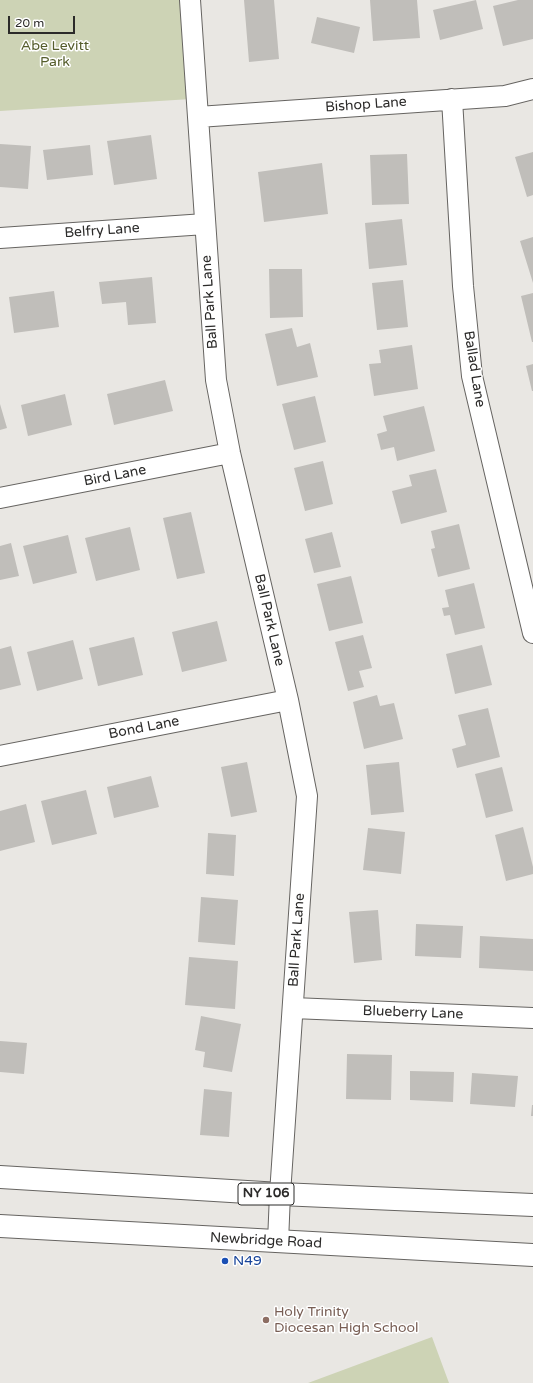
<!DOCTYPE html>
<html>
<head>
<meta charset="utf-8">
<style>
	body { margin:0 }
	#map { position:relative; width:533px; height:1383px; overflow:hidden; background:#e9e7e3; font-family:"Varela Round",sans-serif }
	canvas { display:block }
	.scale { position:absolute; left:8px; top:16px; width:67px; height:18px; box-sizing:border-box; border:2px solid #2b2a29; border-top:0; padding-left:5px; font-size:12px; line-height:14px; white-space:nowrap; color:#2b2a29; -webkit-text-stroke:3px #fff; paint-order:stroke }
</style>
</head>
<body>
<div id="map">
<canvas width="533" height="1383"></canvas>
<div class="scale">20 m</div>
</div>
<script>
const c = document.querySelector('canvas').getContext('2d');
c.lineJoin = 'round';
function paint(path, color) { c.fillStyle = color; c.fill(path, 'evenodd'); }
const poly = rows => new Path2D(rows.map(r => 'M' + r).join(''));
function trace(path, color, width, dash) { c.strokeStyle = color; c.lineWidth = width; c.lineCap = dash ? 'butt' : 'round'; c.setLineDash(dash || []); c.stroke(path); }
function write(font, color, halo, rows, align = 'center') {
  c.font = font + ' "Varela Round",sans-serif'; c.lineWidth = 3; c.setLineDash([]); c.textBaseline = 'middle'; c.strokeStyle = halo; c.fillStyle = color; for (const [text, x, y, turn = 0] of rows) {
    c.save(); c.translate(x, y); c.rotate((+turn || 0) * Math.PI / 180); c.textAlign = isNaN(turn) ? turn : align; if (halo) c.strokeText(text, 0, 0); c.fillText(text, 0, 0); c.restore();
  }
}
const green = poly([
	[0,0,184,0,191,99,0,111],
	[432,1337,449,1383,308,1383]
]);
const building = poly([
	[244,0,274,0,279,59,249,62],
	[370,0,417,0,420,38,373,41],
	[476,0,483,29,440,40,433,10],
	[518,0,533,0,533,39,503,46,493,6],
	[317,17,360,27,354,53,311,43],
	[151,135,157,179,114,185,107,141],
	[0,144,31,146,28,189,0,187],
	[90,145,93,175,47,180,43,150],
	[533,152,533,195,527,197,515,157],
	[407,154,409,204,372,205,370,155],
	[322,163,328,214,264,222,258,172],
	[402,219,407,265,369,269,365,223],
	[533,237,533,283,520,241],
	[269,269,302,269,303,317,270,318],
	[152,277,156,323,128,325,126,302,102,304,99,282],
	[403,280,408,327,377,330,372,283],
	[54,291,59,327,14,333,9,297],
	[533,293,533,342,532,342,521,296],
	[292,328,297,347,310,343,318,377,277,386,265,334],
	[412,345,418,389,374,396,369,364,381,363,379,350],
	[533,364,533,391,532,391,526,366],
	[165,380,173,411,114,425,107,394],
	[65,394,72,425,28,436,21,405],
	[315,396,326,442,294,450,282,404],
	[0,404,7,428,0,430],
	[424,406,435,451,397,461,394,447,381,450,377,434,387,431,383,416],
	[323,461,333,504,305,511,294,468],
	[436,469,447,512,401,524,392,491,412,486,409,475],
	[191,512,205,573,177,579,163,518],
	[459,524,470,569,438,577,431,549,435,548,431,531],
	[130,527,140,570,96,581,85,538],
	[332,532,341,567,314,573,305,539],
	[68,535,77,573,33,584,23,546],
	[11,543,19,576,0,580,0,546],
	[351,576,363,623,329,631,317,584],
	[474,583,485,628,455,635,450,615,444,616,442,608,449,607,445,590],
	[217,621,227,661,182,672,172,632],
	[363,635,372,668,359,671,364,687,348,691,335,642],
	[134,637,143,675,98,686,89,648],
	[73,640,83,679,37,691,27,652],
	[482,645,492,685,455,694,446,654],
	[11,646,21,685,0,690,0,649],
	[377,695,380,706,394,703,403,739,364,749,353,702],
	[488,708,500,757,457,768,452,749,466,745,458,715],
	[247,762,257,812,231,817,221,767],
	[399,762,404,812,371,815,366,765],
	[502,767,513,811,486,818,475,774],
	[151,776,159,807,114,818,107,787],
	[86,790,97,834,52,845,41,801],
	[26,804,35,842,0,851,0,811],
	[523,827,533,867,533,874,506,881,495,835],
	[368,828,405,832,401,874,363,870],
	[208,833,236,835,234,876,206,874],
	[201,897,238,900,235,945,198,942],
	[378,910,382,960,354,963,349,912],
	[416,924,463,926,461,958,415,956],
	[480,936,533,939,533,971,479,968],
	[189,957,238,961,235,1009,185,1005],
	[201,1016,241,1024,232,1072,203,1067,205,1052,195,1050],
	[0,1041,27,1043,24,1074,0,1072],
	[347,1054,392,1055,391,1100,346,1099],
	[410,1071,454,1072,453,1102,410,1100],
	[472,1073,518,1076,515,1107,470,1104],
	[204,1089,232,1092,229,1137,200,1135],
	[532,1105,533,1105,533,1116,531,1116]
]);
const minor = poly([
	[190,0,216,380,230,453,288,700,307,796,280,1194,278,1242],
	[452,99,463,286,472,376,533,633],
	[198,117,505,96,533,89],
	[0,238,205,224],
	[0,498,230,453],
	[0,756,288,700],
	[293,1008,533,1018]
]);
const primary = poly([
	[0,1177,280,1194,533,1205],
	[0,1226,533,1255]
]);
const markers = [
	[225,1261,4,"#1a4fb4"],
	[266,1320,4,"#8d6e63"]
];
const shields = [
	[266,1194,56]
];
const shieldNames = [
	["NY 106",266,1194]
];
const parkNames = [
	["Abe Levitt",55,46],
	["Park",55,62]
];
const streetNames = [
	["Bishop Lane",366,105,-4],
	["Belfry Lane",102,231,-4],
	["Ball Park Lane",210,302,-94],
	["Ballad Lane",474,369,81],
	["Bird Lane",115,476,-11],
	["Ball Park Lane",269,620,77],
	["Bond Lane",144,728,-11],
	["Ball Park Lane",297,940,-86],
	["Blueberry Lane",413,1013,2],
	["Newbridge Road",266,1241,3]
];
const transitNames = [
	["N49",233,1261]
];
const educationNames = [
	["Holy Trinity",274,1312],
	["Diocesan High School",274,1328]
];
paint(green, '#cdd3b5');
paint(building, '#c0beba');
trace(minor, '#666461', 22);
trace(primary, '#666461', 24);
trace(minor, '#fff', 20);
trace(primary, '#fff', 22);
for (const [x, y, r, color] of markers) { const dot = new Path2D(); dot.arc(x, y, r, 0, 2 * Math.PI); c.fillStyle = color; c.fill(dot); trace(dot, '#fff', 1.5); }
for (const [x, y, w] of shields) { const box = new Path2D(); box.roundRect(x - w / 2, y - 11, w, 22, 3); c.fillStyle = '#fff'; c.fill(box); trace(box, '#2b2a29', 1); }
write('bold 13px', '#2b2a29', null, shieldNames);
write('14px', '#555d2c', '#fff', parkNames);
write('14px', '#2b2a29', '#fff', streetNames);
write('14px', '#164399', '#fff', transitNames, 'left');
write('14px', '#785e54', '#fff', educationNames, 'left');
</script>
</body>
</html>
